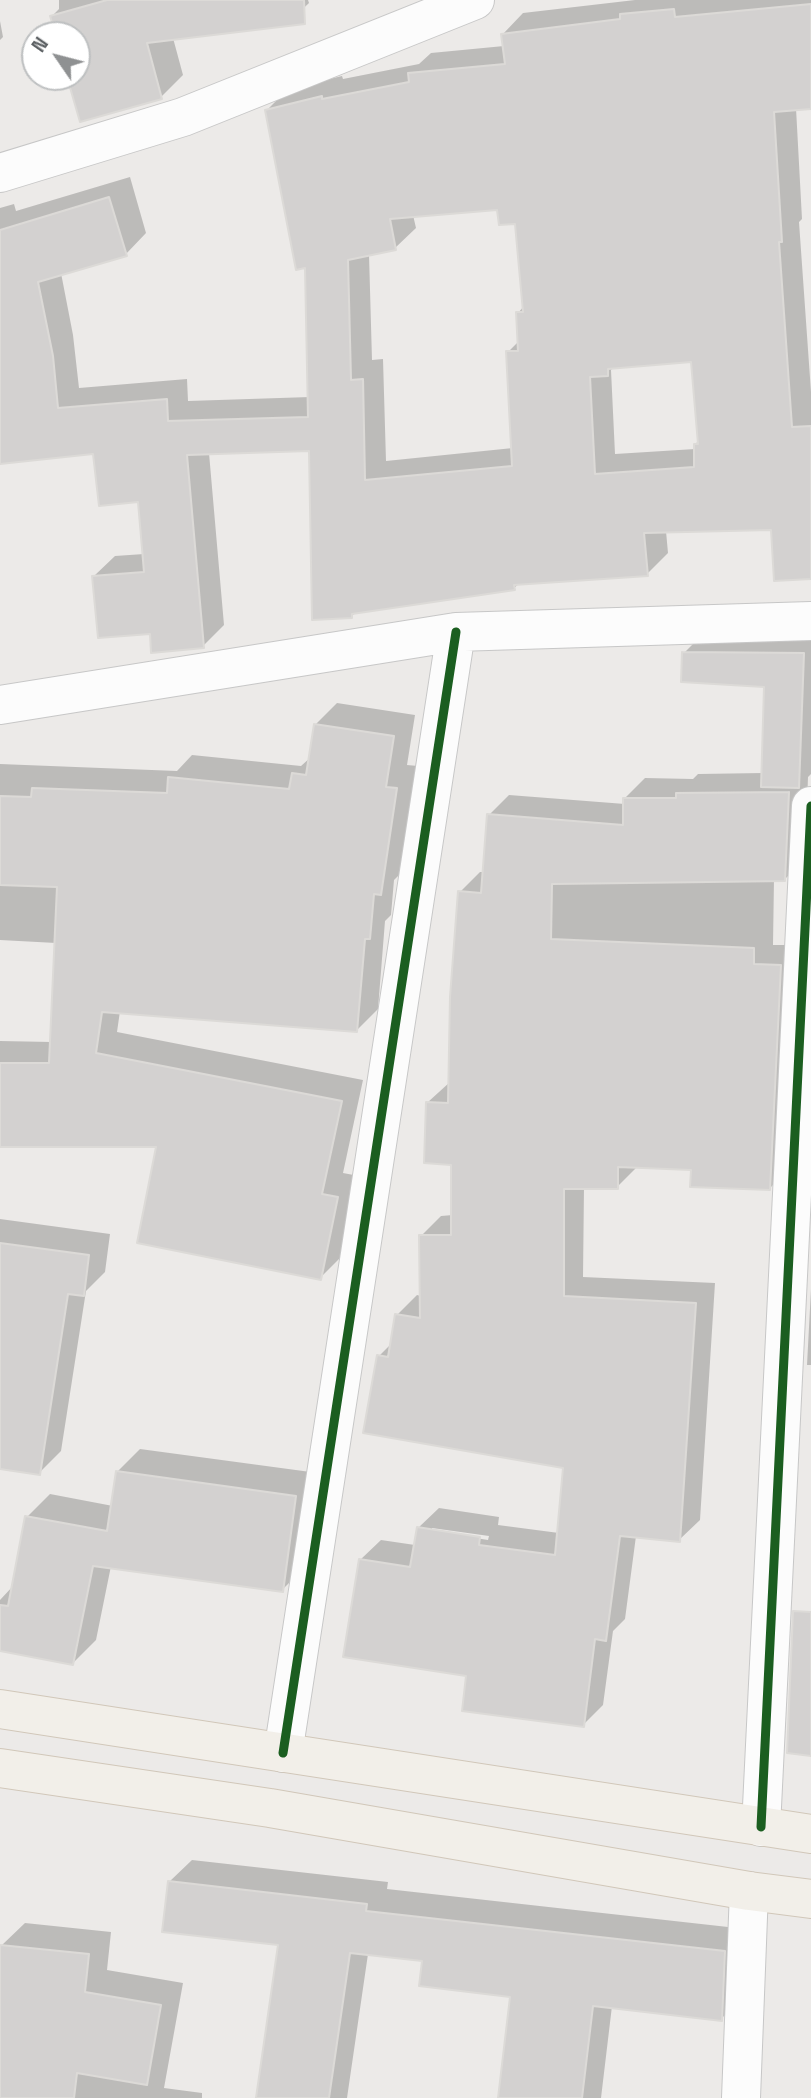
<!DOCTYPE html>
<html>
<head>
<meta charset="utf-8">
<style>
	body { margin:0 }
	#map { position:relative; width:811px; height:2098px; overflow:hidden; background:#eceae8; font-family:"Space Grotesk",sans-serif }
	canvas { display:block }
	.north { position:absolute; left:21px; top:21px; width:70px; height:70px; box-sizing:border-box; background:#fff; border:2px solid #bec0c1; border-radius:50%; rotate:305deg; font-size:19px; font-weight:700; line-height:28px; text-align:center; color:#5d6164 }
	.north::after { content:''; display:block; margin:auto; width:24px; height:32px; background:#8f9192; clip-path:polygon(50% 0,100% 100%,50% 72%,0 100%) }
</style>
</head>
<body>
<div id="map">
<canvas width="811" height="2098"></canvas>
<div class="north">N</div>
</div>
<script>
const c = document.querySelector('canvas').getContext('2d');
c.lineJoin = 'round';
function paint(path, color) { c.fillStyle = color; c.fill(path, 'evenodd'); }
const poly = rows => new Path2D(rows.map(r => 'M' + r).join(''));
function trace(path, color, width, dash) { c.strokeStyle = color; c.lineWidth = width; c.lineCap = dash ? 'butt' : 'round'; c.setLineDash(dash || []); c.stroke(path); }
const shadow = poly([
	[59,0,308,0,309,3,287,24,173,38,183,75,161,97,69,77,77,77,77,35,57,35,52,16,59,9],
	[635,0,811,0,811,107,796,108,802,219,799,222,811,392,811,577,773,528,666,531,668,553,647,574,520,583,514,588,356,612,351,617,311,449,209,453,224,625,203,646,151,632,94,576,115,556,144,554,140,500,94,452,0,462,0,208,14,204,16,211,130,177,146,233,126,254,61,273,73,335,79,388,187,379,188,401,310,397,307,266,267,110,288,89,342,76,343,79,419,64,431,53,504,46,503,34,523,13],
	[499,208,517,222,524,306,518,313,519,341,508,352,513,448,386,461,383,359,372,360,369,254,395,248,416,228,413,215],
	[692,361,700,440,695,444,695,449,615,454,611,370,614,367],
	[0,21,3,37,0,40],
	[701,636,811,637,811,774,808,777,805,859,785,879,774,879,773,945,791,945,790,1168,770,1188,693,1168,637,1167,617,1187,584,1187,583,1277,715,1283,700,1520,679,1540,636,1536,625,1619,613,1631,603,1705,583,1725,468,1675,360,1560,381,1540,415,1545,418,1528,439,1508,499,1517,498,1525,559,1533,565,1466,379,1356,393,1342,397,1315,417,1295,421,1296,421,1236,441,1216,453,1215,453,1163,428,1102,450,1082,460,892,480,872,484,872,489,815,509,795,625,804,625,798,645,778,693,779,698,774,763,773,766,685,684,653],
	[432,1528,489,1536,488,1540,432,1531],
	[337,703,415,715,407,765,418,766,403,871,394,880,391,915,385,921,378,1009,356,1031,120,1011,117,1032,363,1080,343,1173,359,1176,342,1256,320,1278,158,1145,0,1145,0,1041,52,1042,56,943,0,940,0,764,177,771,192,755,301,766,311,757,315,725],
	[0,1219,110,1234,105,1272,86,1291,61,1451,39,1473,0,1467],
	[811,1289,811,1365,807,1365],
	[140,1449,318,1473,305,1567,282,1590,111,1566,96,1640,73,1663,0,1649,0,1600,13,1586,27,1517,50,1494,113,1506,117,1472],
	[192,1860,388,1882,387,1889,746,1929,744,1996,721,2019,612,2006,601,2098,500,2098,512,1995,424,1960,368,1954,347,2098,257,2098,280,1943,169,1882],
	[25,1923,111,1932,107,1970,183,1983,164,2088,202,2093,202,2098,0,2098,0,1967,2,1945]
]);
const building = poly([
	[107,0,304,0,305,24,147,43,162,99,80,122,67,77,77,77,77,35,56,35,50,16,107,0],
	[811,4,811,109,774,112,782,242,779,242,792,427,811,426,811,579,774,581,771,530,644,533,648,576,514,585,515,590,352,614,352,618,312,620,309,451,187,455,204,648,151,653,150,634,98,638,92,576,144,572,138,502,99,506,93,454,0,464,0,230,109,197,127,256,38,282,53,356,58,408,167,399,168,421,308,417,305,268,296,270,265,110,322,96,322,99,409,82,408,73,505,64,501,34,620,19,620,14,674,9,675,17,811,4],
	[497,210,499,225,515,224,523,312,516,312,518,351,506,351,512,466,365,480,363,379,351,380,348,260,396,250,390,219,497,210],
	[691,362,698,444,694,444,694,467,595,474,590,377,608,376,608,369,691,362],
	[682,652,804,653,799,788,761,787,764,687,681,682,682,652],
	[314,724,394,736,386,787,397,788,381,895,374,894,370,939,365,939,357,1032,102,1012,96,1053,342,1101,322,1194,338,1197,321,1280,137,1243,156,1147,0,1147,0,1063,49,1063,57,887,0,885,0,796,31,797,32,788,167,793,168,777,289,789,292,773,306,775,314,724],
	[789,792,785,881,552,884,551,939,754,948,754,964,781,965,770,1190,690,1187,691,1170,618,1167,618,1189,564,1189,564,1296,696,1303,680,1542,620,1536,606,1641,595,1639,584,1727,462,1711,466,1676,343,1657,359,1559,410,1567,417,1527,480,1537,479,1545,555,1555,563,1468,363,1433,377,1355,388,1357,395,1314,420,1318,419,1235,451,1235,451,1165,424,1163,426,1102,448,1103,450,997,458,891,481,893,487,814,623,825,623,798,676,798,676,793,789,792],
	[0,1243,89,1255,84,1296,68,1294,40,1475,0,1469,0,1243],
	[116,1471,296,1496,283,1592,93,1566,73,1665,0,1651,0,1605,8,1606,25,1516,107,1531,116,1471],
	[793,1611,811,1612,811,1756,787,1753,793,1611],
	[168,1881,367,1904,366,1911,725,1951,722,2021,593,2006,582,2098,498,2098,510,1997,419,1986,422,1961,350,1953,329,2098,256,2098,278,1945,162,1932,168,1881],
	[0,1945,89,1954,85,1992,161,2005,147,2085,77,2073,74,2098,0,2098,0,1945]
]);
const minor = poly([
	[0,173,183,117,475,0],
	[0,705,456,632,811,621],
	[283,1753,456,632],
	[761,1827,811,806],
	[741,2098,749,1891]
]);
const major = poly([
	[0,1709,811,1834],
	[0,1768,270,1808,749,1891,811,1899]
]);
const cycleway = poly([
	[283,1753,456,632],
	[761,1827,811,806]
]);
paint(shadow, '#0003');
paint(building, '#d3d1d0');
trace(building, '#dcdad7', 2);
trace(minor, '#c7c7c7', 40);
trace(major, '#d1c7b9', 40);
trace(minor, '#fcfcfc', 38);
trace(major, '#f2efe9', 38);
trace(cycleway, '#1b5e20', 9);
</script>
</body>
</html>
